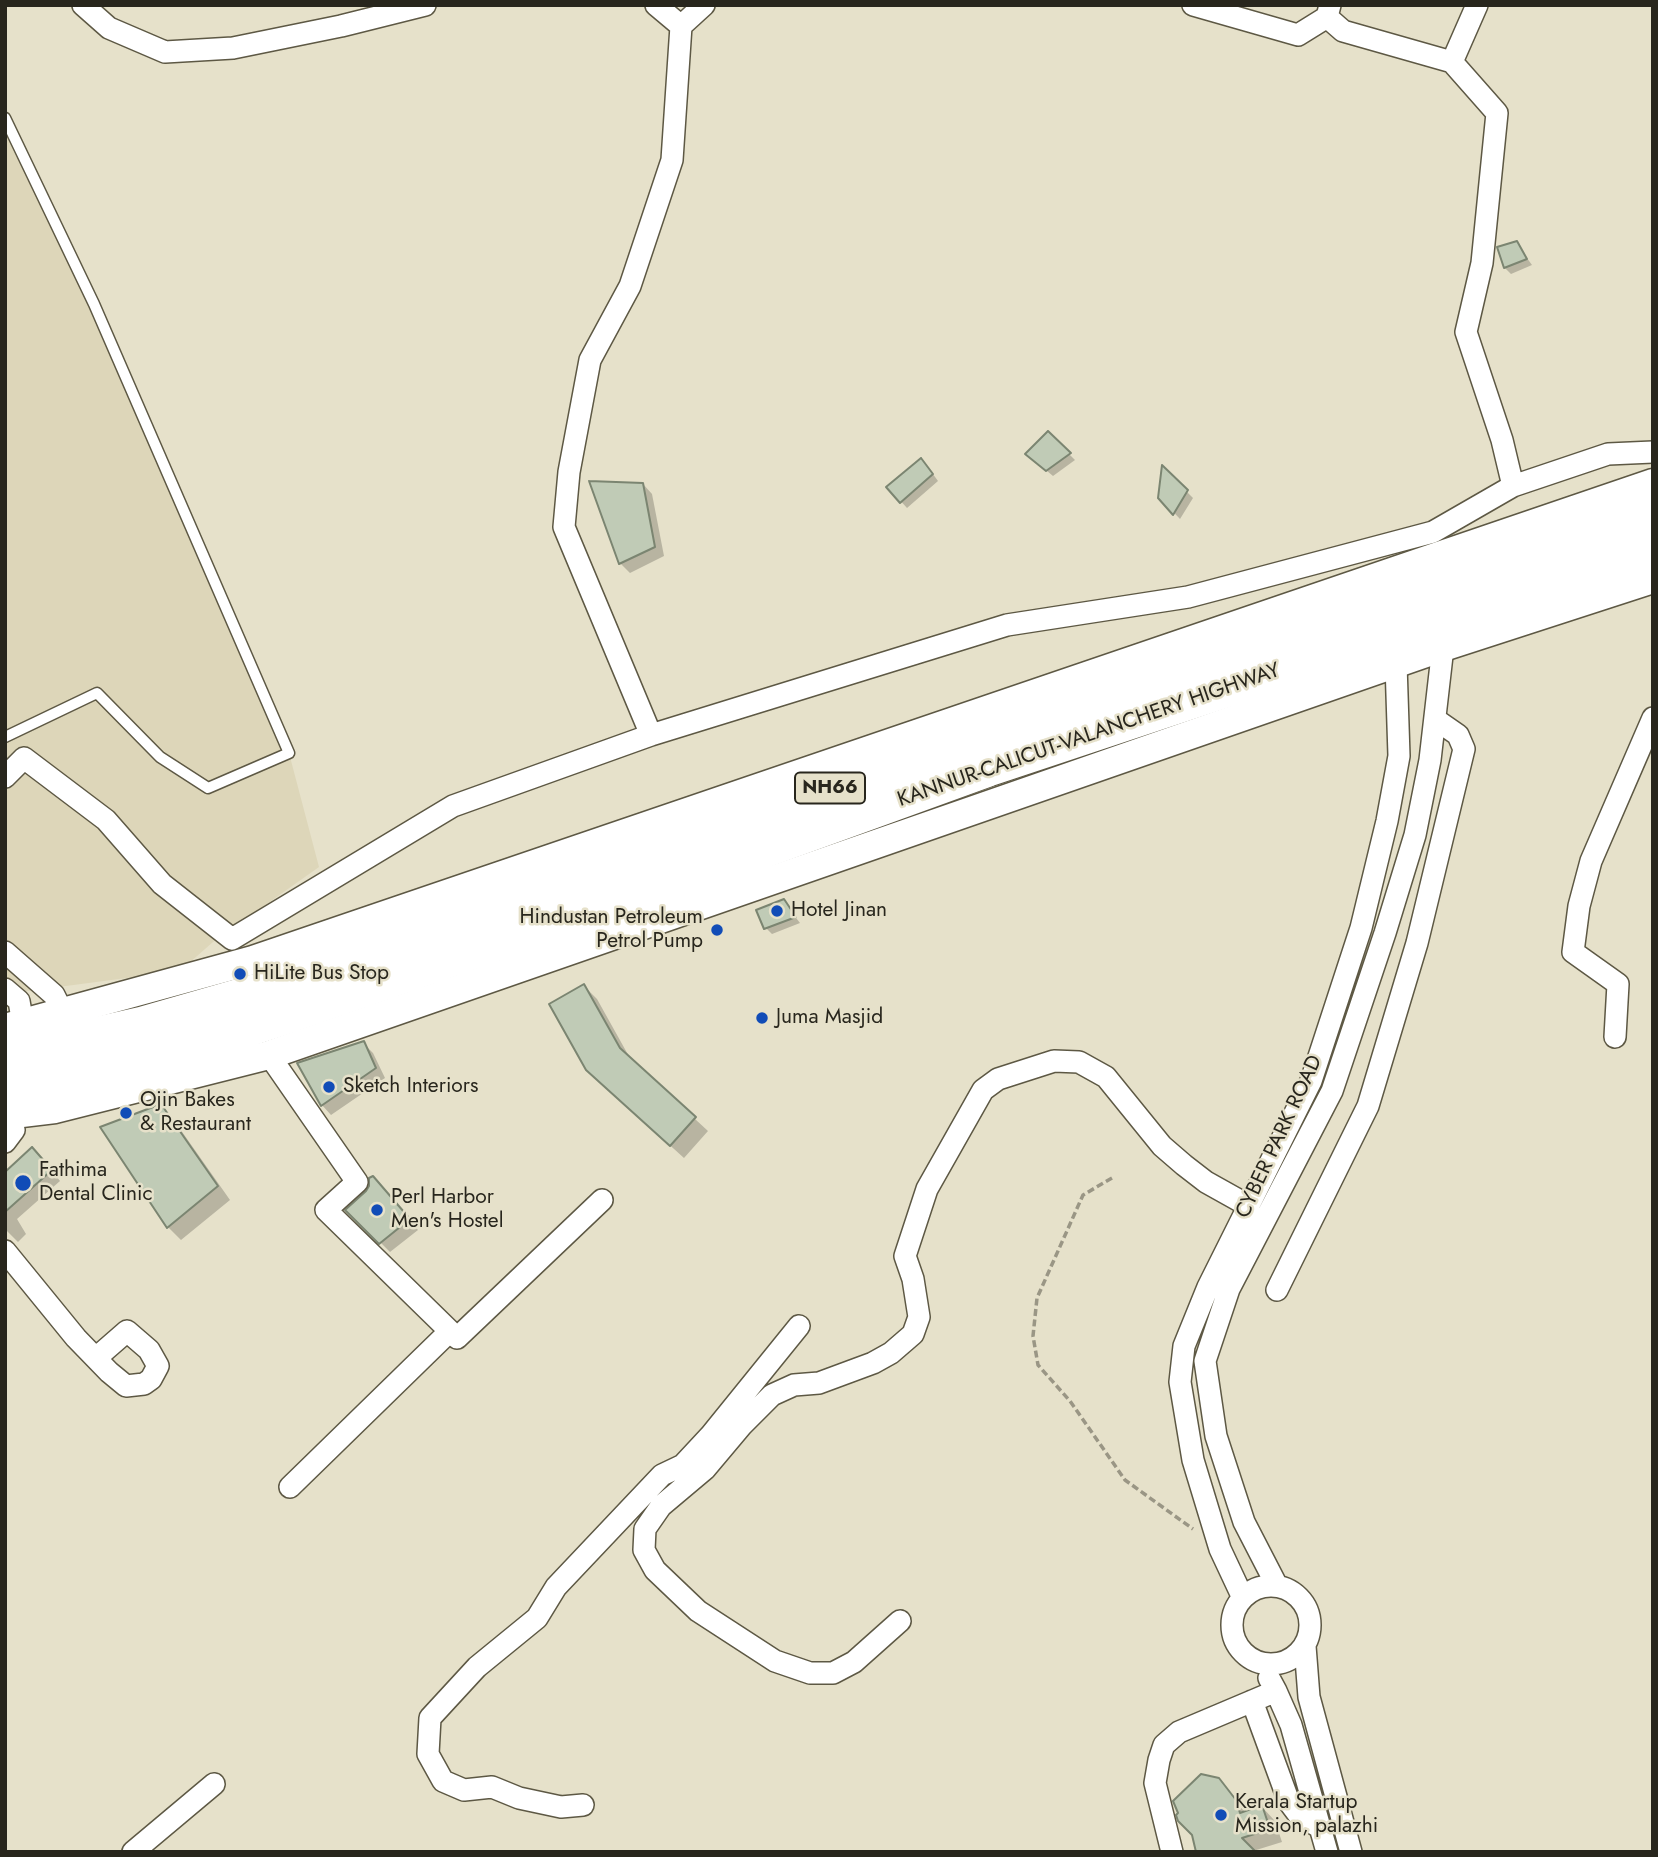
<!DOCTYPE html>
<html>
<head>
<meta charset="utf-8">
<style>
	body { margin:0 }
	#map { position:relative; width:1658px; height:1857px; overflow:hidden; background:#e6e1ca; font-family:Jost,sans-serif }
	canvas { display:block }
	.frame { position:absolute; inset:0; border:7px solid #28261d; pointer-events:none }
</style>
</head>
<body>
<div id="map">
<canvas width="1658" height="1857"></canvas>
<div class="frame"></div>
</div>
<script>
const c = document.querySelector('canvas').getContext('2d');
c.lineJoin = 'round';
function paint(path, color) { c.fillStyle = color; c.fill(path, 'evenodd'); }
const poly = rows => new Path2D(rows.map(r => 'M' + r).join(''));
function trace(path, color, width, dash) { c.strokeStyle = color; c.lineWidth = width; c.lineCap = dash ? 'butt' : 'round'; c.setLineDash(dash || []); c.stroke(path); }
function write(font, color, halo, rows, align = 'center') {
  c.font = font + ' Jost,sans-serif'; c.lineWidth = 5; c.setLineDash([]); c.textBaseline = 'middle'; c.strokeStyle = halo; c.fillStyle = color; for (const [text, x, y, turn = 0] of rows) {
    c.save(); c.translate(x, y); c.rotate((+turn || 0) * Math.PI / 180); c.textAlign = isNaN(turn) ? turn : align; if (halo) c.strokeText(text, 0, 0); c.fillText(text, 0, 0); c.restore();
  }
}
const built = poly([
	[5,118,289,753,319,867,213,942,180,971,5,994]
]);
const shadow = poly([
	[1516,243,1532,265,1511,274,1505,268,1499,248],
	[1048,433,1075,460,1053,476,1034,460],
	[927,466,938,481,907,508,888,487],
	[1164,469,1193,498,1180,519,1160,498],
	[643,484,652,494,664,556,630,573,620,563],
	[783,901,800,923,772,934,766,928,758,911],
	[584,986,597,999,631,1060,708,1131,684,1158,601,1083],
	[363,1043,373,1053,385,1078,331,1115,322,1105],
	[160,1106,173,1119,230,1200,181,1240,168,1227],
	[42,1158,60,1181,17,1219,26,1234,18,1242,5,1229,5,1174],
	[382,1188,418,1230,390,1252,348,1210],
	[1218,1780,1247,1812,1262,1807,1275,1821,1282,1842,1253,1851,1197,1852]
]);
const building = poly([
	[1517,241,1527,259,1504,268,1497,247,1517,241],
	[1048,431,1071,453,1046,471,1025,454,1048,431],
	[921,458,933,474,900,503,886,487,921,458],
	[1162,465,1188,490,1173,515,1158,498,1162,465],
	[589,481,643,483,655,547,619,564,589,481],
	[784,899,796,917,764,929,756,910,784,899],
	[584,984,620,1048,696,1117,670,1146,586,1070,549,1004,584,984],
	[364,1041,376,1068,321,1106,297,1063,364,1041],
	[161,1104,218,1186,167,1228,100,1127,161,1104],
	[32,1147,52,1170,5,1212,5,1172,32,1147],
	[373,1176,410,1219,379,1244,345,1210,366,1191,369,1186,369,1178,373,1176],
	[1201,1774,1219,1778,1236,1800,1240,1813,1262,1805,1270,1829,1242,1838,1256,1852,1196,1852,1192,1835,1178,1821,1176,1815,1178,1813,1173,1801,1201,1774]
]);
const path = poly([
	[1112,1178,1083,1195,1037,1298,1033,1336,1038,1365,1070,1401,1125,1480,1193,1529]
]);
const service = poly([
	[5,118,94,304,289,753,208,788,160,757,97,693,5,737]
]);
const minor = poly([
	[83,5,109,28,165,52,233,48,341,26,425,5],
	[656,5,681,26],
	[1193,5,1298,35,1327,17],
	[1330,5,1327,17,1343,31,1452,62,1497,113,1482,263,1466,332,1502,440,1513,486],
	[1452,62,1477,5],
	[651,735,564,527,569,472,590,360,630,286,672,160,681,26,704,5],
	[5,777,24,758,106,820,162,884,232,939,453,806,651,735,1007,625,1188,597,1433,532,1513,486,1608,454,1653,452],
	[5,952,54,995,63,1013],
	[5,989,19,1001,23,1024],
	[1615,1037,1618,984,1573,952,1579,906,1591,861,1653,718],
	[269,1055,357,1182,326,1210,457,1338,602,1200],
	[5,1142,14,1130,8,1114],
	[5,1251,76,1338,109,1372,126,1386,144,1384,151,1379,158,1366,149,1350,127,1331,96,1358],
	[1277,1290,1368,1106,1417,943,1464,749,1458,735,1435,719],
	[290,1487,450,1331],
	[1276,1584,1244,1522,1216,1436,1205,1361,1229,1289,1332,1091,1385,933,1415,835,1430,760,1443,647],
	'1232 1625a39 39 0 1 1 78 0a39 39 0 1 1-78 0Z',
	[1243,1598,1220,1549,1193,1460,1180,1382,1184,1346,1208,1287,1311,1081,1361,928,1387,821,1399,756,1396,664],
	[900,1621,854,1662,833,1673,810,1673,775,1661,698,1611,655,1570,644,1550,645,1529,661,1506,705,1469,742,1425,772,1395,794,1385,819,1383,873,1363,891,1353,913,1334,919,1317,913,1279,905,1256,927,1189,983,1090,998,1079,1054,1061,1079,1062,1106,1077,1162,1146,1184,1165,1206,1182,1249,1206],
	[1305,1646,1309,1697,1351,1852],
	[1269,1678,1276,1691,1291,1725,1327,1852],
	[1252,1701,1289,1802,1298,1814,1319,1827],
	[583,1805,561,1807,519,1798,492,1787,464,1790,443,1781,428,1754,430,1718,477,1667,537,1618,556,1587,662,1475,683,1465,710,1436,799,1326],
	[133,1852,214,1784],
	[1172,1852,1155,1783,1159,1760,1164,1745,1179,1732,1276,1691]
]);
const tertiary = poly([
	[5,1028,253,960,1653,483],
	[5,1115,55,1109,269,1055,1443,647,1653,579]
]);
const trunk = poly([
	[5,1056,143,1025,268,989,983,735,1653,510],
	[5,1089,37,1085,153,1059,279,1018,754,853,988,768,1653,547]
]);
const markers = [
	[777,911,7,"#114cb7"],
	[717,930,7,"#114cb7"],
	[240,974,7,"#114cb7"],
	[762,1018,7,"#114cb7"],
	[329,1087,7,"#114cb7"],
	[126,1113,7,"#114cb7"],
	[23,1183,9,"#114cb7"],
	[377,1210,7,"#114cb7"],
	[1221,1815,7,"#114cb7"]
];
const shields = [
	[830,788,70]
];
const shieldNames = [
	["NH66",830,788]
];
const streetNames = [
	["KANNUR-CALICUT-VALANCHERY HIGHWAY",1089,736,-19],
	["CYBER PARK ROAD",1280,1137,-65]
];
const poiNames = [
	["Hotel Jinan",791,911],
	["Hindustan Petroleum",703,918,"right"],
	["Petrol Pump",703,942,"right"],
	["HiLite Bus Stop",254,974],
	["Juma Masjid",776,1018],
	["Sketch Interiors",343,1087],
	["Ojin Bakes",140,1101],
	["& Restaurant",140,1125],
	["Fathima",39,1171],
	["Dental Clinic",39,1195],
	["Perl Harbor",391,1198],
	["Men's Hostel",391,1222],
	["Kerala Startup",1235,1803],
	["Mission, palazhi",1235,1827]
];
paint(built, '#ddd6b9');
paint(shadow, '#0003');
paint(building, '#c0cbb6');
trace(building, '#7b8571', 2);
trace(service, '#5d5844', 13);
trace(minor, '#5d5844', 24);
trace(tertiary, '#5d5844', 31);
trace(trunk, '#5d5844', 39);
trace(path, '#9a9685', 3.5, [7, 3.5]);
trace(service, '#fff', 10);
trace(minor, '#fff', 21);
trace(tertiary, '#fff', 28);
trace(trunk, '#fff', 37);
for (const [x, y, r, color] of markers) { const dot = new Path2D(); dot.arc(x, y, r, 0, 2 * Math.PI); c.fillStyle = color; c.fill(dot); trace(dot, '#e6e1ca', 2.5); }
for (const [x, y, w] of shields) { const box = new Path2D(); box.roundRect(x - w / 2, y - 15.5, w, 31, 5); c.fillStyle = '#e6e1ca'; c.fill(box); trace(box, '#28261d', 2); }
write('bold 19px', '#28261d', null, shieldNames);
write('21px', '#28261d', '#e6e1ca', streetNames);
write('21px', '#28261d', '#e6e1ca', poiNames, 'left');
</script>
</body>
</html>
